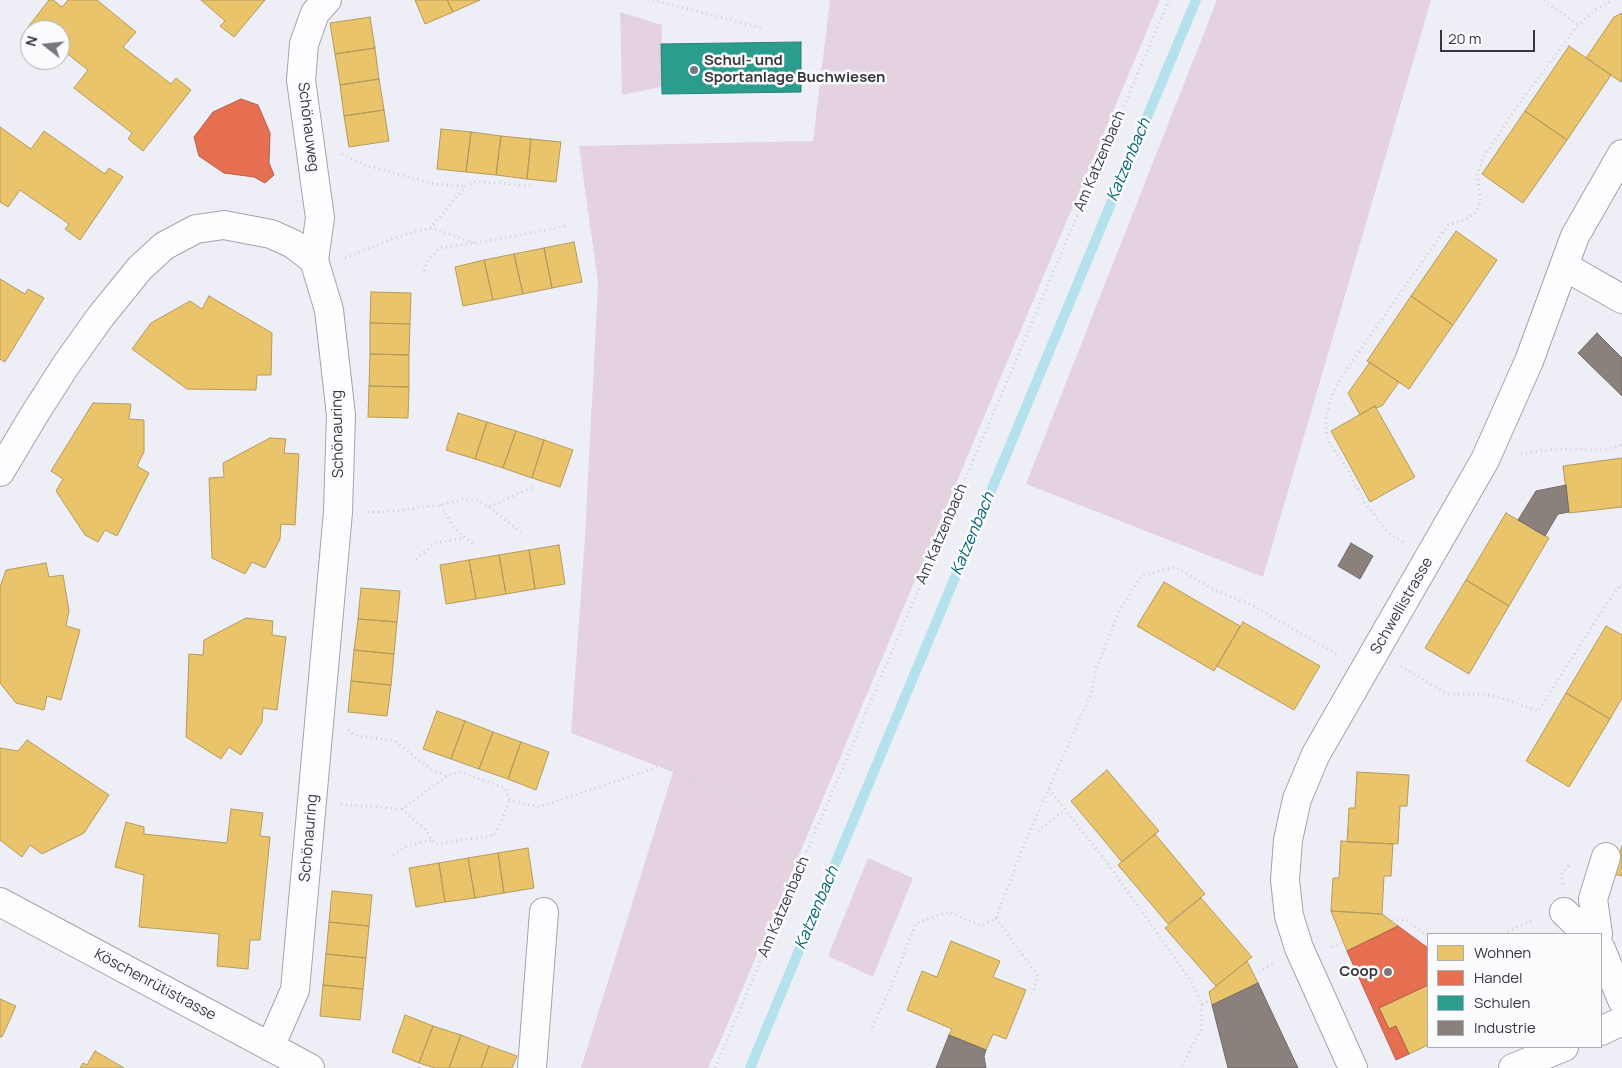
<!DOCTYPE html>
<html>
<head>
<meta charset="utf-8">
<style>
	body { margin:0 }
	#map { position:relative; width:1622px; height:1068px; overflow:hidden; background:#eeeff6; font-family:Manrope,sans-serif }
	canvas { display:block }
	.legend { position:absolute; left:1427px; top:933px; width:175px; height:115px; box-sizing:border-box; background:#fafbfd; border:1px solid #acadb1; margin:0; padding:6px 9px; list-style:none; font-size:15px; color:#37383e }
	.legend li { display:flex; align-items:center; gap:10px; height:25px }
	.legend b { width:25px; border:1px solid #acadb1 }
	.north { position:absolute; left:20px; top:20px; width:50px; height:50px; box-sizing:border-box; background:#fafbfd; border:1px solid #acadb1; border-radius:50%; rotate:286deg; font-size:14px; font-weight:700; line-height:20px; text-align:center; color:#37383e }
	.north::after { content:''; display:block; margin:auto; width:18px; height:22px; background:#77787e; clip-path:polygon(50% 0,100% 100%,50% 72%,0 100%) }
	.scale { position:absolute; left:1440px; top:30px; width:95px; height:22px; box-sizing:border-box; border:2px solid #37383e; border-top:0; padding-left:6px; font-size:15px; line-height:18px; white-space:nowrap; color:#37383e; -webkit-text-stroke:4px #fafbfd; paint-order:stroke }
</style>
</head>
<body>
<div id="map">
<canvas width="1622" height="1068"></canvas>
<ul class="legend">
<li><b style="height:14px;background:#e9c46a"></b>Wohnen</li>
<li><b style="height:14px;background:#e76f51"></b>Handel</li>
<li><b style="height:14px;background:#2a9d8f"></b>Schulen</li>
<li><b style="height:14px;background:#8a817c"></b>Industrie</li>
</ul>
<div class="north">N</div>
<div class="scale">20 m</div>
</div>
<script>
const c = document.querySelector('canvas').getContext('2d');
c.lineJoin = 'round';
function paint(path, color) { c.fillStyle = color; c.fill(path, 'evenodd'); }
const poly = rows => new Path2D(rows.map(r => 'M' + r).join(''));
function trace(path, color, width, dash) { c.strokeStyle = color; c.lineWidth = width; c.lineCap = dash ? 'butt' : 'round'; c.setLineDash(dash || []); c.stroke(path); }
function write(font, color, halo, rows, align = 'center') {
  c.font = font + ' Manrope,sans-serif'; c.lineWidth = 5; c.setLineDash([]); c.textBaseline = 'middle'; c.strokeStyle = halo; c.fillStyle = color; for (const [text, x, y, turn = 0] of rows) {
    c.save(); c.translate(x, y); c.rotate((+turn || 0) * Math.PI / 180); c.textAlign = isNaN(turn) ? turn : align; if (halo) c.strokeText(text, 0, 0); c.fillText(text, 0, 0); c.restore();
  }
}
const green = poly([
	[830,0,1160,0,720,1042,708,1068,581,1068,673,772,571,733,585,537,598,283,579,146,813,141],
	[1217,0,1431,0,1263,577,1026,484],
	[620,12,662,25,661,87,622,95],
	[868,858,913,878,873,977,828,956]
]);
const homes = poly([
	[49,0,53,0,62,7,68,0,97,0,136,32,123,47,171,84,176,78,191,90,143,151,128,139,132,133,74,88,88,70,60,48,60,30,32,30,28,27,49,0],
	[201,0,265,0,234,37,220,26,225,21,201,0],
	[415,0,447,0,453,12,425,24,415,0],
	[447,0,480,0,453,12,447,0],
	[1622,13,1622,80,1621,82,1586,58,1614,17,1622,13],
	[370,17,375,48,335,54,330,23,370,17],
	[1569,46,1611,75,1567,140,1525,111,1569,46],
	[375,48,379,79,340,85,335,54,375,48],
	[379,79,384,110,344,116,340,85,379,79],
	[384,110,389,141,349,147,344,116,384,110],
	[1525,111,1567,140,1523,203,1482,174,1525,111],
	[0,127,31,149,44,131,105,174,109,168,123,177,80,240,65,229,69,224,20,190,8,207,0,202,0,127],
	[441,129,471,132,466,172,437,169,441,129],
	[471,132,501,136,496,175,466,172,471,132],
	[501,136,531,139,527,179,496,175,501,136],
	[531,139,561,142,556,182,527,179,531,139],
	[1456,231,1497,260,1453,325,1411,296,1456,231],
	[574,242,582,282,552,288,544,248,574,242],
	[544,248,552,288,523,294,514,254,544,248],
	[514,254,523,294,493,300,484,260,514,254],
	[484,260,493,300,463,306,455,267,484,260],
	[0,279,25,294,28,289,44,298,5,362,0,359,0,279],
	[371,292,411,293,410,324,370,323,371,292],
	[209,296,272,333,271,375,257,375,256,390,187,389,132,349,151,323,190,301,202,309,209,296],
	[1411,296,1453,325,1409,389,1367,361,1411,296],
	[370,323,410,324,409,355,370,354,370,323],
	[370,354,409,355,409,387,369,386,370,354],
	[1370,362,1399,382,1382,406,1376,408,1375,406,1360,415,1348,393,1370,362],
	[369,386,409,387,408,418,368,417,369,386],
	[93,403,131,404,129,419,144,420,144,452,137,466,149,473,117,536,105,530,98,542,85,535,56,491,63,479,51,471,93,403],
	[1375,406,1415,477,1370,502,1331,431,1375,406],
	[458,413,487,422,475,459,446,450,458,413],
	[487,422,516,431,503,468,475,459,487,422],
	[516,431,544,440,532,478,503,468,516,431],
	[270,438,286,439,284,453,299,454,295,525,281,524,280,539,265,568,252,562,245,574,212,558,209,478,224,477,223,463,270,438],
	[544,440,573,450,560,487,532,478,544,440],
	[1622,458,1622,507,1569,513,1563,466,1622,458],
	[1506,513,1549,538,1509,606,1466,580,1506,513],
	[559,545,565,584,535,589,529,550,559,545],
	[529,550,535,589,506,594,499,555,529,550],
	[499,555,506,594,476,599,469,560,499,555],
	[469,560,476,599,446,604,440,565,469,560],
	[46,563,49,577,63,575,69,611,66,626,80,630,61,700,47,696,44,710,16,703,0,683,0,587,6,570,46,563],
	[1466,580,1509,606,1469,674,1425,648,1466,580],
	[1164,582,1240,626,1214,671,1137,626,1164,582],
	[361,588,400,591,397,622,358,619,361,588],
	[246,618,273,621,272,635,286,637,277,710,263,708,262,722,241,755,229,747,221,759,186,737,189,654,203,655,204,640,246,618],
	[358,619,397,622,394,654,354,650,358,619],
	[1243,622,1320,666,1294,710,1217,666,1243,622],
	[1606,626,1622,635,1622,698,1610,719,1566,693,1606,626],
	[354,650,394,654,391,685,351,681,354,650],
	[351,681,391,685,387,716,348,712,351,681],
	[1566,693,1610,719,1569,787,1526,761,1566,693],
	[437,711,465,721,451,759,423,749,437,711],
	[465,721,493,732,479,769,451,759,465,721],
	[493,732,521,742,508,779,479,769,493,732],
	[27,740,109,795,84,833,42,854,30,845,22,857,0,840,0,748,18,751,27,740],
	[521,742,549,752,536,790,508,779,521,742],
	[1107,770,1159,831,1122,862,1071,801,1107,770],
	[1357,772,1409,775,1407,806,1400,806,1398,844,1347,842,1349,808,1355,808,1357,772],
	[231,809,263,813,260,836,270,837,260,940,250,940,248,969,217,966,219,934,139,927,144,875,115,867,126,822,144,827,144,834,227,843,231,809],
	[1155,834,1205,894,1168,924,1118,865,1155,834],
	[1341,841,1393,844,1391,876,1384,876,1382,914,1331,911,1333,878,1339,878,1341,841],
	[1622,846,1622,876,1614,874,1622,846],
	[528,848,534,888,504,893,498,853,528,848],
	[498,853,504,893,475,898,468,858,498,853],
	[468,858,475,898,445,902,439,863,468,858],
	[439,863,445,902,416,907,409,868,439,863],
	[332,891,372,895,369,926,329,922,332,891],
	[1201,898,1252,957,1216,986,1165,928,1201,898],
	[1331,911,1382,914,1398,926,1347,951,1331,911],
	[329,922,369,926,366,958,326,954,329,922],
	[951,941,1000,961,993,977,1026,990,1006,1039,993,1034,986,1050,949,1035,952,1029,907,1010,922,971,937,977,951,941],
	[326,954,366,958,363,989,323,985,326,954],
	[1247,961,1258,983,1212,1005,1209,992,1247,961],
	[323,985,363,989,360,1020,320,1016,323,985],
	[1428,985,1428,1045,1409,1054,1396,1026,1389,1029,1379,1008,1428,985],
	[0,999,16,1006,2,1037,0,1037,0,999],
	[405,1015,433,1026,419,1063,392,1052,405,1015],
	[433,1026,461,1035,449,1068,435,1068,419,1063,433,1026],
	[461,1035,489,1046,481,1068,449,1068,461,1035],
	[489,1046,517,1056,512,1068,481,1068,489,1046],
	[95,1051,124,1068,80,1068,83,1063,87,1065,95,1051]
]);
const shops = poly([
	[241,99,258,105,270,133,269,163,274,175,265,183,254,177,224,173,199,156,194,137,213,112,241,99],
	[1398,926,1428,948,1428,985,1379,1008,1389,1029,1396,1026,1409,1054,1396,1060,1347,951,1398,926]
]);
const schools = poly([
	[801,42,801,92,662,94,661,44,801,42]
]);
const industry = poly([
	[1597,333,1622,358,1622,396,1578,353,1597,333],
	[1566,485,1569,512,1558,514,1545,536,1518,520,1536,491,1566,485],
	[1351,543,1373,556,1360,579,1338,566,1351,543],
	[1258,983,1298,1068,1228,1068,1212,1005,1258,983],
	[949,1035,986,1050,984,1056,986,1068,936,1068,949,1035]
]);
const stream = poly([
	[750,1068,1196,0]
]);
const path = poly([
	[653,0,762,28],
	[1544,0,1578,25],
	[342,154,362,164,404,176,434,184,465,186],
	[430,228,475,243],
	[345,258,394,238,430,228,466,186,477,181,531,186],
	[424,271,428,260,439,248,476,243,567,226],
	[1521,454,1554,449,1602,450,1622,445],
	[440,505,454,527,465,538,476,545],
	[489,507,521,532],
	[368,512,385,512,440,505,463,499,477,500,489,507,533,487],
	[1403,542,1388,532,1365,503,1346,466,1330,444,1326,432,1326,414,1331,398,1342,376,1448,225,1467,219,1477,211,1481,201,1477,175,1483,158,1516,108,1578,25,1598,8,1613,0],
	[416,559,435,543,464,538],
	[1401,666,1447,694,1480,694,1495,696,1538,711,1614,593,1622,585],
	[348,730,354,735,395,741,431,769,447,776],
	[1049,789,1108,864,1191,981,1202,1004,1201,1030,1181,1068],
	[341,804,402,809,447,776,459,772,505,788,510,800,539,807,661,766,818,828],
	[402,809,426,830,431,840,436,844,495,835,510,800],
	[1038,831,1065,810],
	[393,855,407,846,431,840],
	[1563,884,1562,874,1571,863],
	[996,918,1038,976,1032,994],
	[1392,921,1406,920,1428,936],
	[1503,934,1535,919],
	[1332,947,1344,942],
	[1254,974,1273,964],
	[1202,1004,1211,999],
	[872,1027,891,987,916,923,949,912,982,926,996,918,1024,844,1091,694,1096,669,1119,612,1141,576,1175,567,1215,590,1252,605,1338,655],
	[419,1068,420,1066],
	[715,1068,1169,0]
]);
const minor = poly([
	[314,260,320,218,301,80,304,44,315,13,327,0],
	[1564,266,1622,299],
	[0,472,34,415,66,365,101,316,140,268,164,246,196,229,224,225,271,234,293,244,314,260,329,310,341,415,338,512,295,990,270,1047],
	[0,902,310,1068],
	[1564,912,1587,934],
	[1598,934,1593,899,1606,857],
	[1601,949,1622,1000],
	[1601,1031,1622,1021],
	[532,1068,544,912],
	[1353,1068,1299,948,1289,916,1285,880,1288,840,1297,799,1316,754,1485,460,1529,361,1575,236,1622,154],
	[1513,1068,1564,1047]
]);
const markers = [
	[694,70,5,"#77787e"],
	[1388,972,5,"#77787e"]
];
const poiNames = [
	["Schul- und",704,61],
	["Sportanlage Buchwiesen",704,78],
	["Coop",1378,972,"right"]
];
const streetNames = [
	["Schönauweg",308,127,83],
	["Am Katzenbach",1100,161,-67],
	["Schönauring",338,434,-91],
	["Am Katzenbach",942,534,-67],
	["Schwellistrasse",1402,606,-60],
	["Schönauring",309,838,-85],
	["Am Katzenbach",784,907,-67],
	["Köschenrütistrasse",155,985,28]
];
const waterNames = [
	["Katzenbach",1129,160,-67],
	["Katzenbach",973,534,-67],
	["Katzenbach",817,908,-67]
];
paint(green, '#e4d2e1');
paint(homes, '#e9c46a');
trace(homes, '#b49a5d', 1);
paint(shops, '#e76f51');
trace(shops, '#b25e4b', 1);
paint(schools, '#2a9d8f');
trace(schools, '#2e7f77', 1);
paint(industry, '#8a817c');
trace(industry, '#716b69', 1);
trace(stream, '#b3e2ed', 10);
trace(minor, '#a3a4a9', 30);
trace(path, '#d0d0d3', 3, [1, 4]);
trace(minor, '#fcfdfe', 28);
for (const [x, y, r, color] of markers) { const dot = new Path2D(); dot.arc(x, y, r, 0, 2 * Math.PI); c.fillStyle = color; c.fill(dot); trace(dot, '#fafbfd', 2); }
write('bold 15px', '#37383e', '#fafbfd', poiNames, 'left');
write('15px', '#37383e', '#fafbfd', streetNames);
write('italic 16px', '#00626f', '#fafbfd', waterNames);
</script>
</body>
</html>
